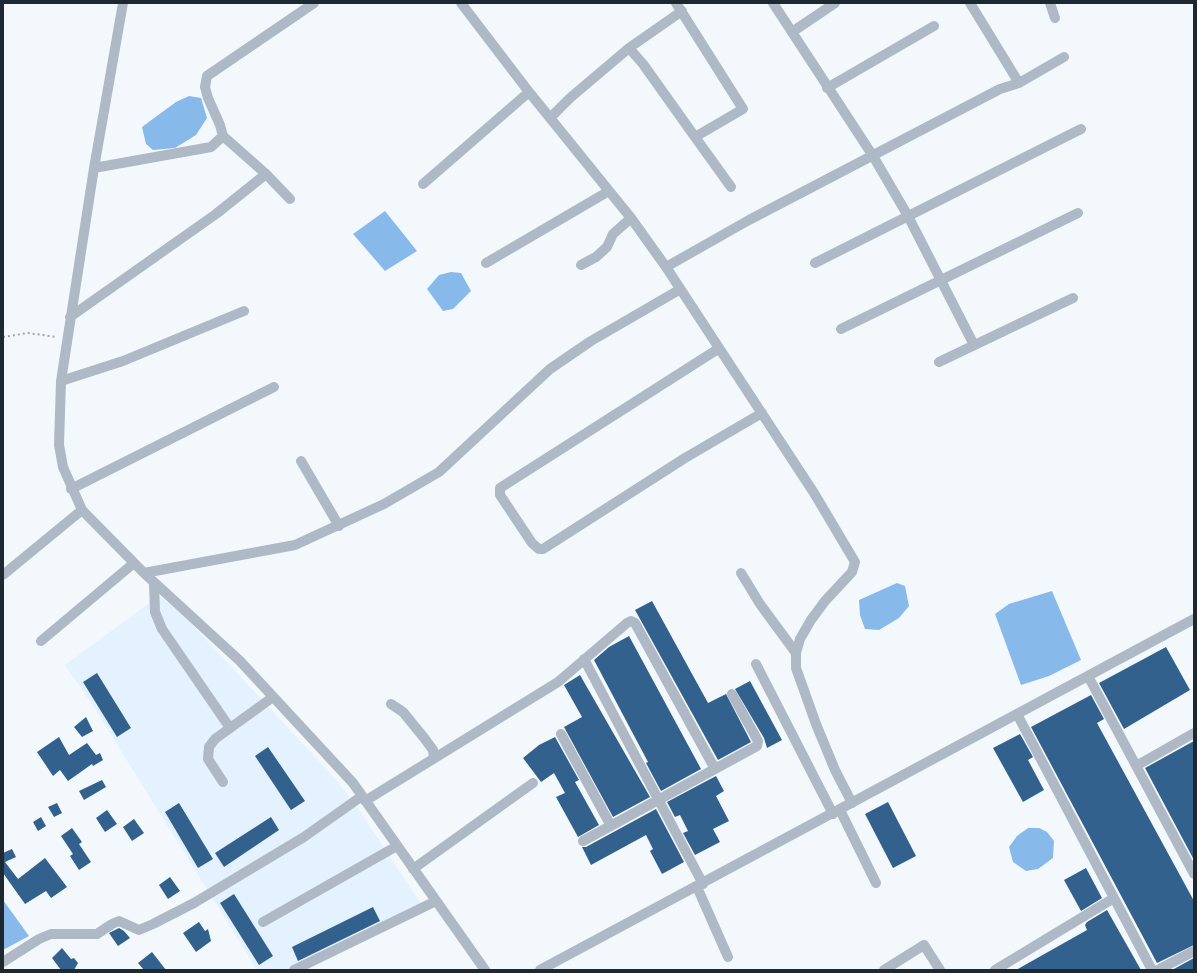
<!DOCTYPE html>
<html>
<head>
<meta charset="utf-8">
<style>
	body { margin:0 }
	#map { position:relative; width:1197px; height:973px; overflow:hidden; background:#f3f8fd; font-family:Ubuntu,sans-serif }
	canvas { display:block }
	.frame { position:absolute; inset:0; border:4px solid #1e2831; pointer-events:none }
</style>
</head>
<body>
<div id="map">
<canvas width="1197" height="973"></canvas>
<div class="frame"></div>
</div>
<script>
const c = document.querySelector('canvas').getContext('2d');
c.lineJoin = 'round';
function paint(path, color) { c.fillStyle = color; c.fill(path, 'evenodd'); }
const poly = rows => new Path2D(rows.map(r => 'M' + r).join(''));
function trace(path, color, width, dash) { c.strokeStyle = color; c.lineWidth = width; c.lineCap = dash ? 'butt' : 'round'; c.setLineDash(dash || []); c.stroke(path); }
const built = poly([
	[159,596,185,617,330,773,358,808,421,904,285,970,257,970,92,704,65,665]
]);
const water = poly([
	[189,96,201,98,207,118,196,135,175,148,153,150,146,144,142,127,176,102],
	[385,211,417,251,385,271,353,234],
	[451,272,461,273,471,291,453,309,443,311,427,289,439,275],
	[897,583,905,586,909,606,899,618,879,630,865,629,860,615,859,600],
	[1052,591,1081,660,1049,676,1021,685,995,614,1009,604],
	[1028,828,1039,828,1047,832,1054,841,1053,858,1038,869,1026,871,1013,862,1009,847,1017,836],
	[3,900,29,936,3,950]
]);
const building = poly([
	[652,601,708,703,726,694,751,742,718,760,635,610],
	[629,636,701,769,661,791,646,763,648,762,594,660,609,647],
	[1166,647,1190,690,1124,729,1099,683],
	[97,673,131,728,117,737,83,682],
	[580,675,650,797,613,817,564,727,582,717,564,685],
	[750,681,782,740,767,748,764,738,735,689],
	[1091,695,1104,719,1097,723,1194,901,1194,945,1157,963,1031,727],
	[86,717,93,731,82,737,74,727],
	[1020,734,1033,757,1028,760,1044,790,1023,802,993,748],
	[59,737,69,755,87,743,96,755,100,753,103,760,93,766,92,764,68,781,60,770,53,776,37,752],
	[555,737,579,780,575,782,599,825,578,837,556,797,565,793,554,773,541,782,523,758,539,745],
	[1194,741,1194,860,1145,768],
	[268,747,305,801,291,810,255,756],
	[716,776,724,791,716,796,729,821,713,829,720,842,695,855,683,833,688,831,680,815,675,817,667,802],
	[102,780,106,787,84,800,79,791],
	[888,802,916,856,893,868,865,814],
	[57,803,62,813,54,817,48,807],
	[179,803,213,859,198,868,165,812],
	[656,809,684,862,662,874,650,851,653,849,646,835,591,865,582,847,586,847],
	[107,810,117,824,105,832,96,818],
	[41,817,46,826,38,831,33,822],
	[271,817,279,830,224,867,215,853],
	[134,819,144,833,132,841,123,827],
	[72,828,82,842,79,844,91,862,79,870,70,856,73,854,61,836],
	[12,849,16,857,5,862,18,879,45,858,67,887,51,898,46,891,25,904,3,873,3,853],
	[1086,868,1102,898,1081,911,1064,880],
	[170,877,180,891,168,899,159,885],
	[234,894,273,956,259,965,220,903],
	[373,907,380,921,298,961,292,947],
	[1107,910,1141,970,1016,970,1087,930,1085,925,1087,922],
	[199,922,205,931,208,929,211,941,196,952,183,933],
	[119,928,124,931,130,938,118,946,109,933],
	[62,948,71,959,74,958,78,963,74,970,61,970,52,958],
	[152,952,166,970,144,970,138,963],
	[1194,958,1194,970,1172,970]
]);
const path = poly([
	[3,337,28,333,57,337]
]);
const minor = poly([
	[123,3,94,168,61,381,59,445,63,467,82,510,144,573,240,661,353,783,485,970],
	[461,3,529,92,631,218,666,267,814,493,855,562,852,572,825,601,811,620,800,639,796,653,796,668,816,724,835,770,852,803],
	[676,3,743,109,695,137,731,187],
	[773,3,873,156,908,216,974,345],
	[970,3,1019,83],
	[1050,3,1055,18],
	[792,32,835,3],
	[629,48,643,64,695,137],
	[827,88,934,26],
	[550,118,570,98,629,48,682,11],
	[94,168,211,147,223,136],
	[423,184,529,92],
	[290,199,266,174,223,136,220,125,208,98,205,87,207,76,314,3],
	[486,263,609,191],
	[815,263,1081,129],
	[581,265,596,257,607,247,613,234,631,218],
	[666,267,749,220,1000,89,1019,83,1064,57],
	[70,317,216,214,266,174],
	[841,329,1078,213],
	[718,349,500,488,500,495,532,543,539,549,543,549,685,458,762,413],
	[939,362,1073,298],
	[61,381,123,361,244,311],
	[301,461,339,526],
	[71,489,274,387],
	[144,573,295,545,384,504,439,472,550,369,591,341,679,290],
	[741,573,760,604,796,653],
	[3,575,82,510],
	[154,583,155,612,162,629,230,728],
	[41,641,134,563],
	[584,659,703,884],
	[756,664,833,814],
	[1088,676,1194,874],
	[391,704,403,712,425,739,433,750,434,758],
	[1017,714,1152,970],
	[561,734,611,826],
	[1136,766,1194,733],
	[223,782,208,759,209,747,215,739,273,697],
	[365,801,558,682,627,623,631,621,635,623,715,769],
	[840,810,876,883],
	[583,841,757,746,758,741,732,694],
	[413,869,533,783],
	[697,887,728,957],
	[263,922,397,846],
	[3,962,39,939,51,934,97,934,112,924,119,921,139,930,153,924,194,903,304,837,362,796],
	[294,970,436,901],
	[540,970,1194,619],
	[884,970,924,945,940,970],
	[995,970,1114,898],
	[1158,970,1194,951]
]);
paint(built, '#e4f1fe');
paint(water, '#87b9eb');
paint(building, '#32618e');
trace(path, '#9ea5ab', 2, [2, 3]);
trace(minor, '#aeb9c5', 10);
</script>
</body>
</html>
